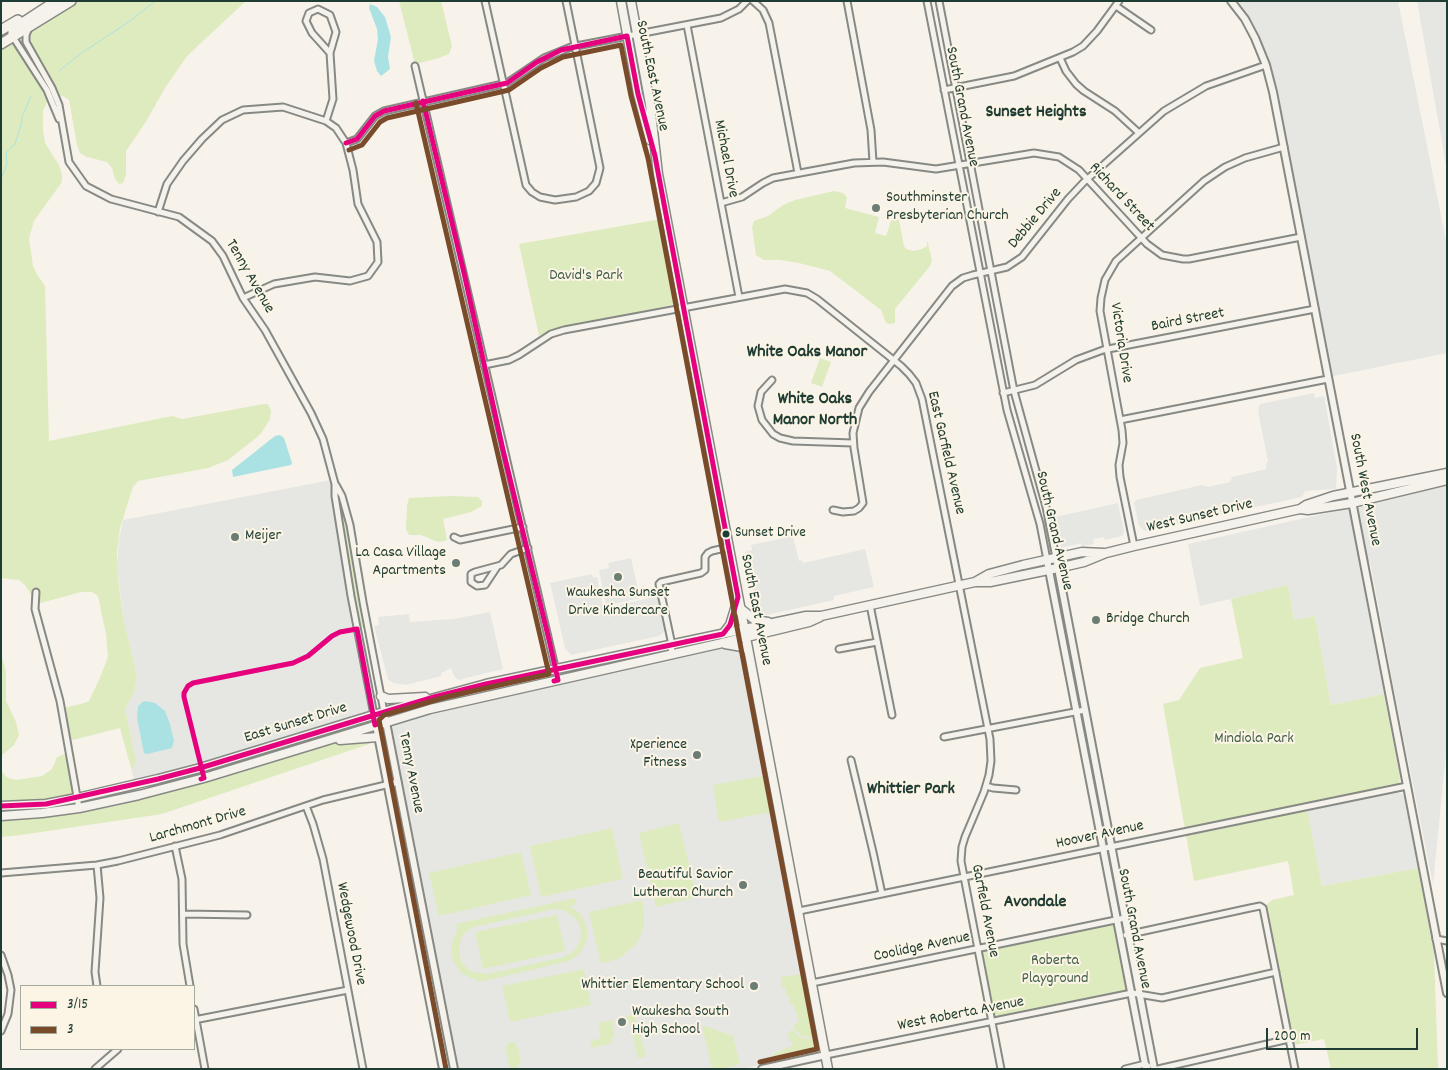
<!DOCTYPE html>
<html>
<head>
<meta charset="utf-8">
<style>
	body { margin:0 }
	#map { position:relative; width:1448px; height:1070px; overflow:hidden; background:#f7f3ea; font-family:Dekko,sans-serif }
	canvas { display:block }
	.frame { position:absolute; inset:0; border:2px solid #1f3d34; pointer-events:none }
	.legend { position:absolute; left:20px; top:985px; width:175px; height:65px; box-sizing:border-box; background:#fcf5e5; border:1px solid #a4ab9e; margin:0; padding:6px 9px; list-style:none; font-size:15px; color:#1f3d34 }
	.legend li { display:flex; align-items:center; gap:10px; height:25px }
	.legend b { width:25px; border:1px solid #a4ab9e }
	.scale { position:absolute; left:1266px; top:1028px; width:152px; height:22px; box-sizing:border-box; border:2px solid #1f3d34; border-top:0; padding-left:6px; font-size:15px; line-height:18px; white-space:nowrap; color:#1f3d34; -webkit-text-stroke:4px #fcf5e5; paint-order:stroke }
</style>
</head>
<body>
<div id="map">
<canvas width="1448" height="1070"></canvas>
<div class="frame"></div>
<ul class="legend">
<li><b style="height:6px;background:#e5007d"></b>3/15</li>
<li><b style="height:6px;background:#7a4b2a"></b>3</li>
</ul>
<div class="scale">200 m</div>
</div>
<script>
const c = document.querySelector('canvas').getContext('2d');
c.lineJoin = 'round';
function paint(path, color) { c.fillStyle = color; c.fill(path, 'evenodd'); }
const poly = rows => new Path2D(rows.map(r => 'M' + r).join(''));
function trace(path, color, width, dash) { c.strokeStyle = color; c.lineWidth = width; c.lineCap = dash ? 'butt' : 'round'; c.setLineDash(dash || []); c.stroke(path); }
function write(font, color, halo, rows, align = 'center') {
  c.font = font + ' Dekko,sans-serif'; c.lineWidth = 4; c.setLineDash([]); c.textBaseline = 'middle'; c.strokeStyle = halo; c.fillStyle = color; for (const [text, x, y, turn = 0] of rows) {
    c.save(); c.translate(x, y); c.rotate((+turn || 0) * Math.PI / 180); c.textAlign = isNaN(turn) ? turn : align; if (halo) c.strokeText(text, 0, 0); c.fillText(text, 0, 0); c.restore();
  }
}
const built = poly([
	[1231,1,1398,1,1447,245,1447,353,1329,377,1265,59],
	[1417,1,1447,1,1447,171],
	[1314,393,1315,398,1324,396,1337,468,1336,489,1305,491,1302,497,1145,531,1139,526,1134,503,1136,500,1202,485,1208,487,1230,482,1232,477,1266,469,1266,463,1268,462,1258,411,1260,404],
	[331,480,374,713,322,726,231,754,134,781,131,768,133,768,135,755,125,709,135,690,137,676,123,617,117,566,119,539,123,520],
	[1447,484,1447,743,1433,884,1394,690,1370,561,1359,563,1384,694,1331,705,1315,616,1294,620,1288,586,1200,606,1188,544,1363,505],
	[1118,503,1124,531,1122,536,1105,540,1104,537,1093,539,1094,544,1082,546,1081,543,1061,548,1055,517],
	[793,536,799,561,802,560,803,563,865,549,874,587,834,596,834,600,766,615,757,609,756,606,745,552,752,550,751,545],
	[631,558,640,598,606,606,599,570,609,568,608,563],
	[592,574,593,578,597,577,603,607,606,608,658,596,665,631,659,636,571,655,565,648,550,583],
	[490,612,503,669,458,680,454,676,451,668,441,673,442,676,406,685,393,683,388,679,374,626,379,625,378,617,409,614,410,622,453,619],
	[728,646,743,651,744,654,820,1050,816,1052,743,1069,457,1069,391,726,393,723,449,707],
	[1394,793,1401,793,1404,796,1418,868,1322,886,1307,811]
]);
const green = poly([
	[76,1,246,1,187,56,165,88,147,120,126,151,126,175,123,183,119,184,115,179,112,168,107,162,87,157,80,153,77,145,69,100,63,96,53,98,47,102,43,111,43,130,45,143,59,165,62,174,62,182,34,221,29,238,33,266,38,276,45,286,49,441,172,416,182,419,264,404,268,404,271,411,270,419,262,432,256,438,228,460,208,468,138,481,133,487,120,528,117,553,118,579,123,617,137,676,135,690,125,709,135,755,136,762,133,768,131,768,120,728,69,741,63,708,81,704,89,701,99,680,108,657,106,634,98,596,92,592,81,592,37,604,25,585,19,580,1,578,1,46],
	[399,1,441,1,452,46,449,54,436,59,415,64],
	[834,191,843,193,847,197,845,208,879,217,875,233,886,236,891,221,896,218,899,220,904,246,906,249,913,251,922,249,927,246,927,240,932,260,930,266,899,304,895,309,895,323,889,324,886,323,881,310,830,271,799,263,780,260,764,260,756,255,752,227,754,221,768,216,783,205,795,200],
	[661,219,677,301,672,305,566,326,552,329,539,336,519,244],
	[820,358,831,362,822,387,811,383],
	[335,484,342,496,367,627,357,629],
	[450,496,478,497,482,501,482,506,471,512,443,519,447,539,445,541,438,542,421,535,409,535,406,529,407,505,409,498],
	[1288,585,1294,620,1315,616,1331,705,1384,694,1400,778,1399,783,1395,785,1306,804,1322,886,1418,868,1434,953,1438,1069,1331,1069,1324,1039,1294,1045,1268,910,1266,905,1272,900,1294,895,1288,861,1194,881,1163,704,1179,700,1200,668,1243,658,1231,599],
	[1,654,6,671,6,701,16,722,19,735,14,745,1,756],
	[374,739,375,742,162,814,21,835,1,837,1,820,67,814,116,806,220,779,334,743,351,740],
	[65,754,69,756,73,794,68,797,33,801,1,802,1,771,8,778,16,780,42,776,52,769,57,757],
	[763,776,771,812,719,822,713,785],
	[679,823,697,897,656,907,639,833],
	[612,828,623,879,541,897,530,846],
	[521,852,531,895,439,916,429,873],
	[575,898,576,904,570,906,579,913,584,920,587,931,587,938,585,945,579,954,569,961,484,981,478,981,462,974,453,961,451,952,452,941,457,931,456,924],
	[554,909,566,911,575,918,580,925,581,934,580,941,575,950,571,953,564,957,487,974,473,972,467,968,461,961,459,947,462,937,467,931,474,927],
	[642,900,644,913,644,924,641,935,636,944,620,958,601,964,589,912],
	[557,915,565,951,483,969,475,932],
	[1117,920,1131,993,992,1022,978,949],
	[584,969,591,1005,510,1022,502,986],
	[802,974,815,1036,811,1038,802,1036,795,1030,794,1025,799,1021,793,1004,790,1004,789,996,786,996,785,987,782,988,781,980,782,979,782,977],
	[634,1014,646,1056,640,1058,638,1058,629,1019,622,1020,621,1018],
	[613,1020,614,1023,612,1023,615,1037,611,1038,612,1043,592,1048,590,1041,601,1038,598,1023],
	[702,1025,733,1036,740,1064,722,1069,712,1069],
	[792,1029,799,1037,815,1040,816,1048,774,1056,774,1054,793,1045,787,1034],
	[510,1042,514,1042,518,1047,521,1062,516,1069,510,1069,505,1048]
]);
const water = poly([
	[370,4,377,7,385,17,391,37,388,57,390,69,381,76,377,71,374,61,378,39,377,29,369,8],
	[280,435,284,438,292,463,291,465,233,477,232,470,275,436],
	[144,701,155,703,165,711,170,724,174,741,172,748,147,754,144,753,137,718,138,706]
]);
const stream = poly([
	[59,71,80,54,130,21,155,1],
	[1,179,7,164,6,153,15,144,21,125,22,117,31,96]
]);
const minor = poly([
	[485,1,526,185,532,192,540,197,555,200,576,197,589,191,596,183,600,168,566,1],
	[753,1,763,10,769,23,798,173],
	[847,1,871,130,873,162],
	[927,1,1007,410,1040,524,1047,560],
	[939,1,1014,391,1046,507,1056,558],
	[1116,6,1151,30],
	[687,25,739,297],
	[28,30,26,35,26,42,52,88,59,105,69,162,86,186,111,199,179,217,212,241,223,256,243,298,265,330,311,413,323,439,335,484,335,496,351,596,374,715],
	[13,37,47,90,59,119],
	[1060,58,1066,71,1076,84,1084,91,1115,111,1139,133],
	[415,66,558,680],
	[944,90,1014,76,1073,52,1083,46,1097,31,1119,1],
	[326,121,333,99,330,53,336,32,330,15,318,9,309,13,306,21,312,33,330,53],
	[346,143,357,139,375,116,384,111,507,83,544,58,571,47,721,18,739,9,747,1],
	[721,203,742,197,763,183,773,178,854,163,883,162,936,169,1034,153,1059,157,1079,170,1147,244,1162,255,1183,259,1189,259,1301,237],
	[158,212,167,184,183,161,202,139,222,120,243,110,283,107,326,121,336,128,346,143,353,170,358,204,377,242,378,262,368,276,350,281,315,277,274,284,243,298],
	[484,365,509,360,519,355,551,334,564,330,785,289,807,293,817,299,901,366,909,374,916,383,922,399,990,739,991,761,989,775,984,792,965,837,962,847,961,861,1001,1069],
	[772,380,761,392,758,406,762,420,773,434,780,438,793,441,853,443],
	[1003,393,1035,385,1076,360,1103,350,1315,309],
	[1120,420,1328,379],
	[336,485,342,496,350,525,363,602,384,712],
	[833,510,843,512,854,511,859,508,863,503,854,448,853,433,859,408,869,392,952,286,963,278,973,275,1007,267,1022,257,1068,199,1084,182,1164,111,1206,86,1266,65],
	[454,537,460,540,523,527],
	[1134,546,1120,477,1119,465,1123,443,1122,430,1100,311,1101,298,1105,280,1116,261,1204,181,1225,167,1245,158,1284,147],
	[497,567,485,585,477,586,471,582,471,574,475,572,501,565,511,554,528,548],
	[36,592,35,609,60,701,79,808],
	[870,605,892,715],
	[839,649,877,642],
	[671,655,672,645,659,584,661,582,701,573,705,570,705,557,708,553,712,551,729,547],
	[944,737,1085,710],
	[851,760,873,852,882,894],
	[986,786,993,788,1016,790],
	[306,806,313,824,323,859,363,1069],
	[175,846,182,879,183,944,190,986],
	[97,865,100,898,95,972,97,986],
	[1,873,97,865,118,861,220,835,323,800,398,782],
	[799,911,1407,786],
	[183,914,247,915],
	[1126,935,1250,908,1260,906,1263,908,1295,1069],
	[1436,939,1447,941],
	[1,955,8,975,11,990,8,1014,1,1031],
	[812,983,1125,918],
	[194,1009,205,1069],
	[194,1020,348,990],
	[826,1055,1132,993,1162,998,1276,972],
	[95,1069,118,1049],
	[1125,1069,1145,1064,1148,1066],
	[1158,1069,1289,1039]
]);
const tertiary = poly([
	[1231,1,1245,19,1255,38,1266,65,1273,92,1447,993],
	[1056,558,1154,1069],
	[1047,560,1146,1069],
	[384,712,454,1069],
	[374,715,443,1069],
	[762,1069,826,1055]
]);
const secondary = poly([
	[621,1,638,94,650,140],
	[631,1,650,104,658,174,828,1069],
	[1300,509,1306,505,1333,496,1447,473],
	[975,582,989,574,1023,565,1082,552,1104,553],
	[741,609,755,620,768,622],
	[723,634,730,625,738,599],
	[725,644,742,647,748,650],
	[381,696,388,699,425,697],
	[340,740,378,737],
	[1,806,46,804,77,798,158,779,200,768,390,710,486,684,806,616,821,616,975,582,990,582,1058,568,1084,562,1106,553,1134,546,1300,509,1308,510,1352,503,1447,480],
	[1,816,42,813,79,808,139,795,204,778,430,709,718,644,809,622,820,617]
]);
const primary = poly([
	[1,30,18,20],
	[13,37,13,29,56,1],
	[1,44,71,1]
]);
const bus1 = poly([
	[423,101,464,273,503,450,550,644,558,680,554,681],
	[201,779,204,778,184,697,184,693,188,686,193,683,293,663,308,656,332,636,340,632,357,629,375,725,378,724],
	[1,806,46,804,158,779,200,768,434,697,486,684,723,634,730,625,738,597,655,156,638,94,627,36,561,50,537,62,507,83,384,111,375,116,357,139,346,143]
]);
const bus2 = poly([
	[416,103,549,674,446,697,384,715,379,720,446,1069],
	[349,150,362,145,380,122,387,118,509,90,541,68,563,57,621,45,631,96,648,158,817,1049,760,1062]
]);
const markers = [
	[876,208,5,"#6b7d74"],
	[726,534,4.5,"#1f3d34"],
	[235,537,5,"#6b7d74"],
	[456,563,5,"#6b7d74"],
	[618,577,5,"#6b7d74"],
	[1096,620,5,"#6b7d74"],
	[697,755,5,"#6b7d74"],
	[743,885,5,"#6b7d74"],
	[754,986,5,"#6b7d74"],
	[622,1022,5,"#6b7d74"]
];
const busNames = [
	["Sunset Drive",735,534]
];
const streetNames = [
	["South East Avenue",651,76,78],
	["South Grand Avenue",961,107,79],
	["Michael Drive",725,159,79],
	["Richard Street",1121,198,47],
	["Debbie Drive",1036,219,-50],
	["Tenny Avenue",249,277,60],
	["Baird Street",1188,321,-11],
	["Victoria Drive",1120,343,81],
	["East Garfield Avenue",945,453,77],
	["South West Avenue",1364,490,79],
	["West Sunset Drive",1200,517,-13],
	["South Grand Avenue",1053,531,77],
	["South East Avenue",755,610,79],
	["East Sunset Drive",296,724,-17],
	["Tenny Avenue",410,773,79],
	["Larchmont Drive",198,826,-16],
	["Hoover Avenue",1100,836,-12],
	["Garfield Avenue",984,911,79],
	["South Grand Avenue",1133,929,79],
	["Wedgewood Drive",350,934,79],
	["Coolidge Avenue",922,948,-12],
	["West Roberta Avenue",961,1015,-11]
];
const poiNames = [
	["Southminster",886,199],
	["Presbyterian Church",886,217],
	["Meijer",245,537],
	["La Casa Village",446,554,"right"],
	["Apartments",446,572,"right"],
	["Waukesha Sunset",618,594,"center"],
	["Drive Kindercare",618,612,"center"],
	["Bridge Church",1106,620],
	["Xperience",687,746,"right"],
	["Fitness",687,764,"right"],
	["Beautiful Savior",733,876,"right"],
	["Lutheran Church",733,894,"right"],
	["Whittier Elementary School",744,986,"right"],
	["Waukesha South",632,1013],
	["High School",632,1031]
];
const parkNames = [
	["David's Park",586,277],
	["Mindiola Park",1254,740],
	["Roberta",1055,962],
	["Playground",1055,980]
];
const neighbourhoodNames = [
	["Sunset Heights",1036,114],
	["White Oaks Manor",807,354],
	["White Oaks",815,401],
	["Manor North",815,422],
	["Whittier Park",911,791],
	["Avondale",1035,904]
];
paint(built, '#e6e7e3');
paint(green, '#deebbf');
paint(water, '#aae2e4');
trace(stream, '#aae2e4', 1);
trace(minor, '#868984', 9);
trace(tertiary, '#868984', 10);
trace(secondary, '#868984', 11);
trace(primary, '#868984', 12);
trace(minor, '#f5f2ec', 5);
trace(tertiary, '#f5f2ec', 6);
trace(secondary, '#f5f2ec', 8);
trace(primary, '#f5f2ec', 9);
trace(bus1, '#e5007d', 5);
trace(bus2, '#7a4b2a', 5);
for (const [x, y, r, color] of markers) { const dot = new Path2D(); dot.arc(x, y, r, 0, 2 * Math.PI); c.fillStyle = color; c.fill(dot); trace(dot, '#fcf5e5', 2); }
write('15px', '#1f3d34', '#fcf5e5', busNames, 'left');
write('16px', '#1f3d34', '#fcf5e5', streetNames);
write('16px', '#1f3d34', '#fcf5e5', poiNames, 'left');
write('16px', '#415f49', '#fcf5e5', parkNames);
write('bold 18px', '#1f3d34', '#fcf5e5', neighbourhoodNames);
</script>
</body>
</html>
